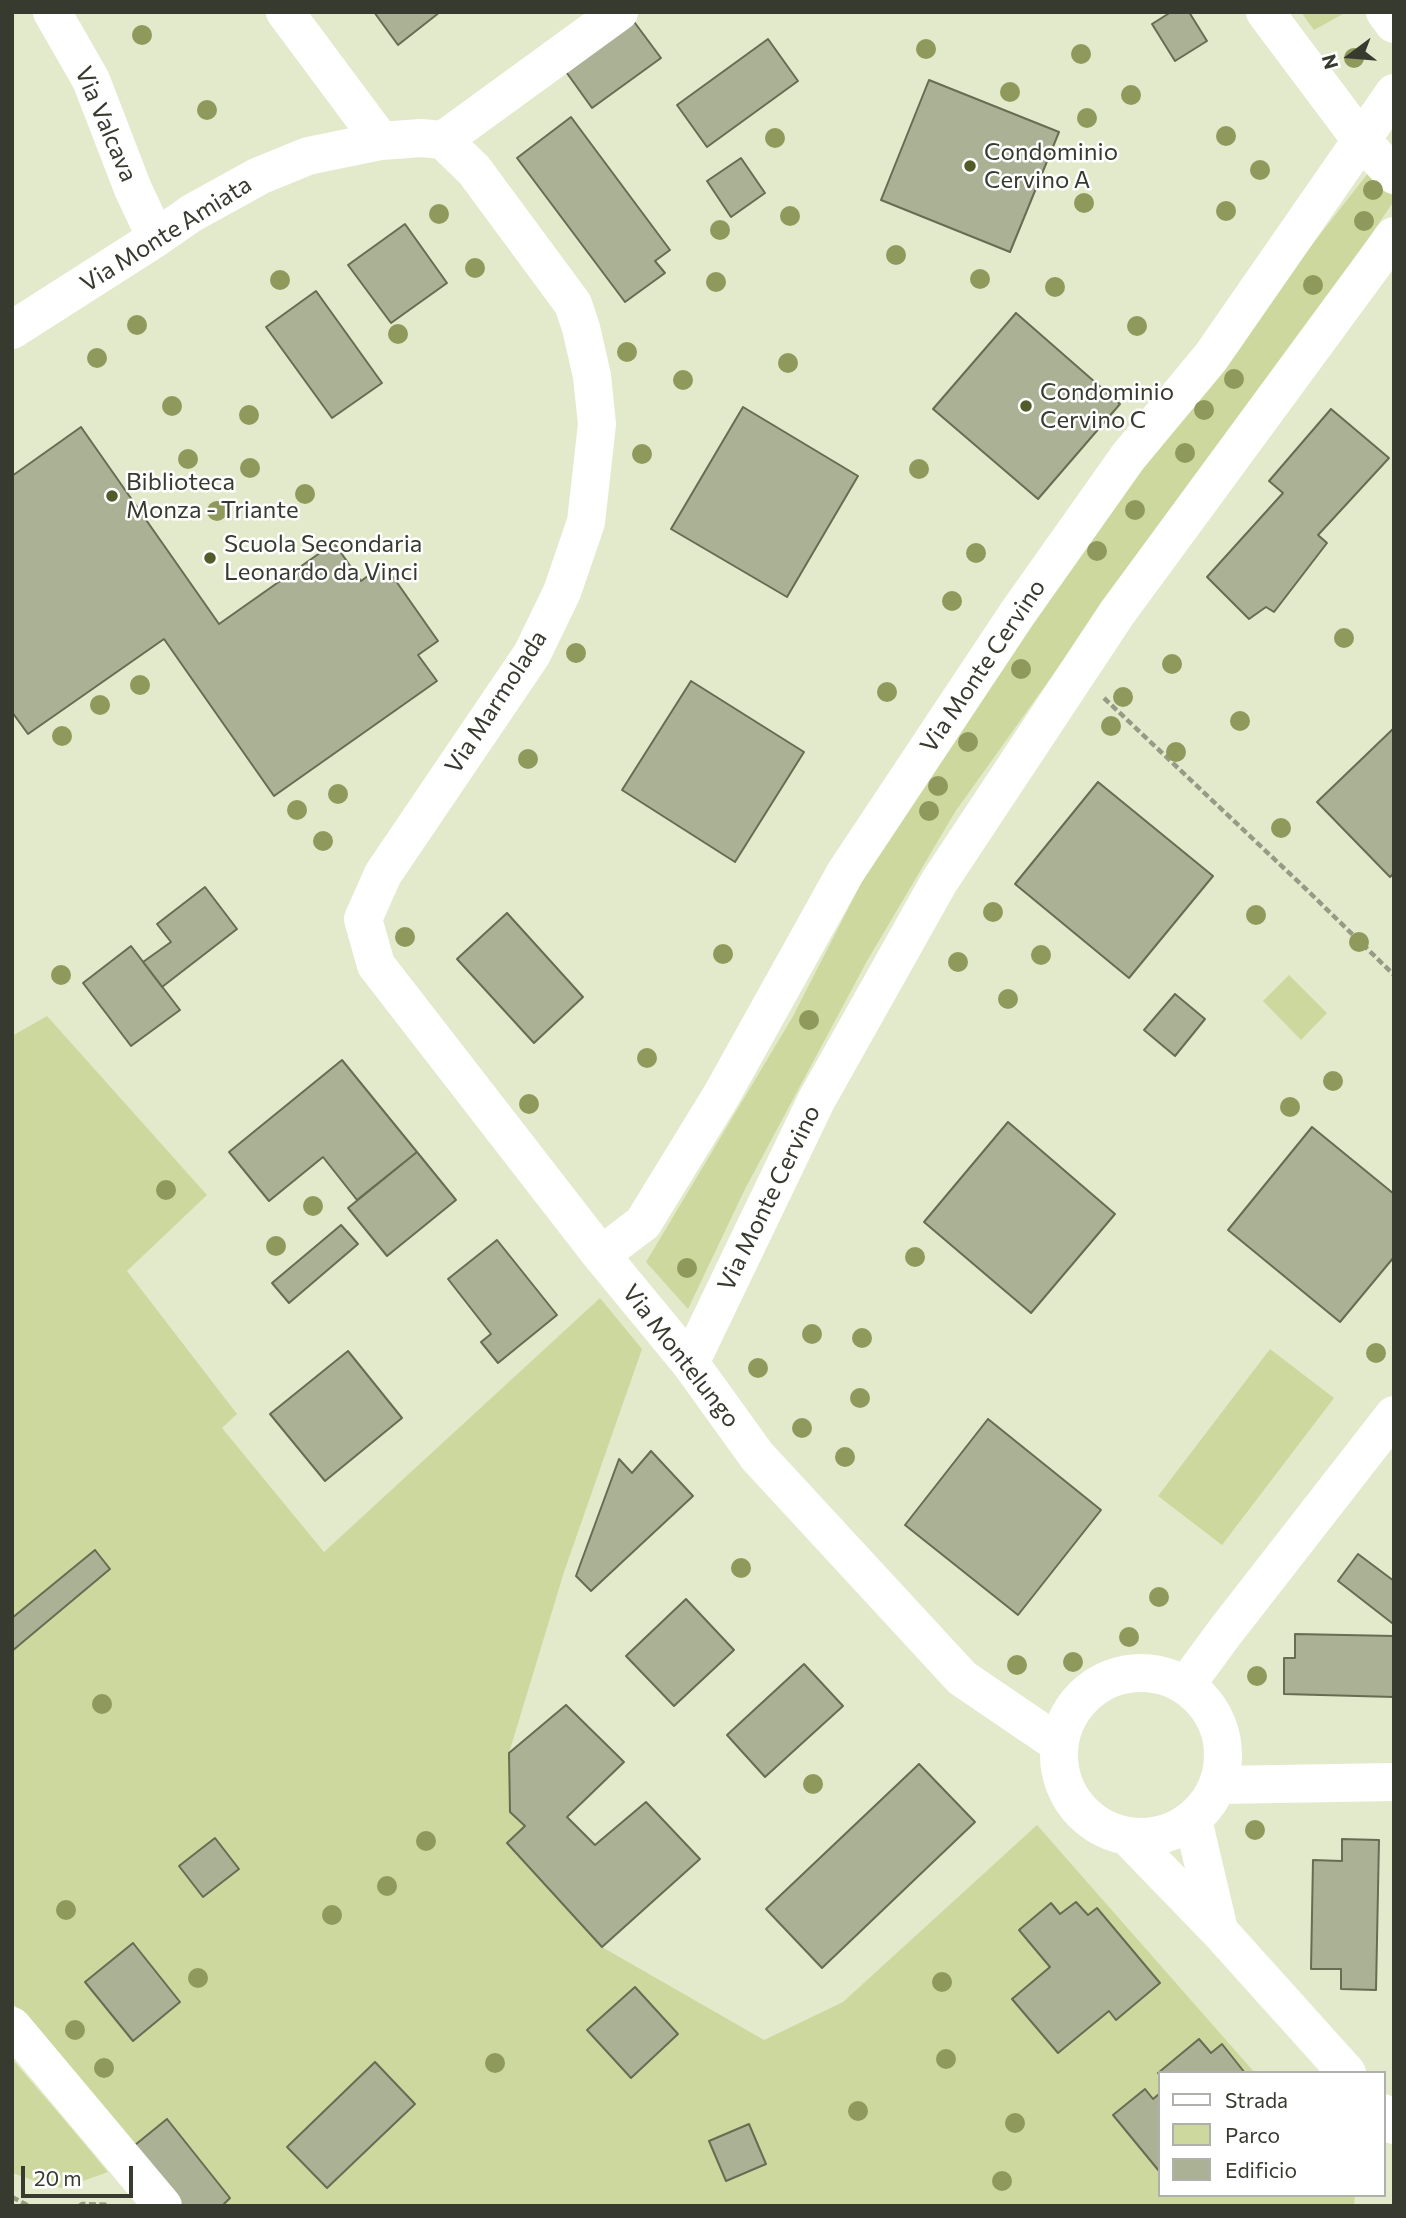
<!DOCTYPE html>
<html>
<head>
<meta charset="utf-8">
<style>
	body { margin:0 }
	#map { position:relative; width:1406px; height:2218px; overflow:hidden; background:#e3eacc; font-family:Commissioner,sans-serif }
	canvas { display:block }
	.frame { position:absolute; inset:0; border:14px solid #373a2e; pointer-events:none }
	.legend { position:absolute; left:1158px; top:2071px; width:228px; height:126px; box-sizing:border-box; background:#fff; border:2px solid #afb0ab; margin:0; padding:9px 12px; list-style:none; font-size:21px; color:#373a2e }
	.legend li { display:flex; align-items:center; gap:14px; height:35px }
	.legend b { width:35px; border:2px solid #afb0ab }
	.north { position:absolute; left:1315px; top:21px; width:70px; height:70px; -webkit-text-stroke:5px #fff; paint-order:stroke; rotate:254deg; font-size:19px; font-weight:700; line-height:28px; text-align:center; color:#373a2e }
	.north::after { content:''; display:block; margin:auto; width:24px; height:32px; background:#373a2e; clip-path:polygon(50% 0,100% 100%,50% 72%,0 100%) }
	.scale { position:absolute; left:21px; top:2166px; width:112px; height:32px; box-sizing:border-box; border:4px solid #373a2e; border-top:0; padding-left:9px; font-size:21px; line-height:24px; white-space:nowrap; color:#373a2e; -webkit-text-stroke:5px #fff; paint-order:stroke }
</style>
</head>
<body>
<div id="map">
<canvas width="1406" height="2218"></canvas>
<div class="frame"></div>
<ul class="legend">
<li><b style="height:9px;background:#fff"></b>Strada</li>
<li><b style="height:19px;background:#ccd89e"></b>Parco</li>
<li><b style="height:19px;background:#abb195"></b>Edificio</li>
</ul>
<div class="north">N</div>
<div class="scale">20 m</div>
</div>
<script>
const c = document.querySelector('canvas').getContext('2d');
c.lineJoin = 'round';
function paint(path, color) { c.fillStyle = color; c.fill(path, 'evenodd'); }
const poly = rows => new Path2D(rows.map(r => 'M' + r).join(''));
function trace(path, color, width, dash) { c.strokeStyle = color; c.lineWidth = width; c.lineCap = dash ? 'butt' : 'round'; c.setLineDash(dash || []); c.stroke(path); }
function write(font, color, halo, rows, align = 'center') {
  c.font = font + ' Commissioner,sans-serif'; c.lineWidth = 5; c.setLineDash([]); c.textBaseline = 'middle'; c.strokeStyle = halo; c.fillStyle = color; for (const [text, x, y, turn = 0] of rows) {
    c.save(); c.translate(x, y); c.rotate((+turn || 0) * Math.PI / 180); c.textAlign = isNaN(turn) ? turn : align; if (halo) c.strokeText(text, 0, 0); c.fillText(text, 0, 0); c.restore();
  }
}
const green = poly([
	[1301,12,1341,12,1343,14,1314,30],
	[1369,172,1394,197,1394,201,1299,340,1187,487,955,812,867,961,745,1189,688,1309,646,1262,792,1018,866,874,1140,464],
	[1289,975,1327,1013,1301,1040,1263,1001],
	[47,1016,207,1195,127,1271,237,1414,222,1428,324,1552,600,1298,642,1349,564,1572,509,1753,510,1812,525,1826,507,1844,602,1947,764,2040,843,2002,1037,1825,1255,2073,1159,2073,1159,2195,1355,2195,1354,2206,180,2206,12,2002,12,1036],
	[1270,1349,1334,1398,1222,1545,1158,1496],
	[12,2059,62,2117,108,2172,63,2188,50,2186,12,2173]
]);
const building = poly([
	[374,12,440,12,398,45,374,12],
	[1171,12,1189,12,1207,41,1175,61,1152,24,1171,12],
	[632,19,661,58,592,108,564,69,632,19],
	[768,39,798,81,707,147,677,105,768,39],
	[929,80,1059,132,1010,252,881,200,929,80],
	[571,117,670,250,655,261,665,273,625,302,517,158,571,117],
	[741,158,765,193,731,217,707,181,741,158],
	[405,224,447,283,391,323,348,265,405,224],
	[316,291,382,383,332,418,266,327,316,291],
	[1016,313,1120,404,1038,499,933,409,1016,313],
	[743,407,858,476,787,597,671,529,743,407],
	[1331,409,1389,458,1318,535,1327,543,1274,612,1266,607,1249,619,1207,577,1283,493,1269,481,1331,409],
	[81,427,219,624,334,543,361,581,384,564,438,641,418,655,437,681,274,796,164,639,28,734,12,712,12,476,81,427],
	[691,681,804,752,735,862,622,790,691,681],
	[1394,728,1394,873,1390,877,1317,802,1394,728],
	[1098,782,1213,876,1129,978,1015,884,1098,782],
	[205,887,237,929,162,987,143,962,171,942,157,924,205,887],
	[507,913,583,997,534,1043,457,959,507,913],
	[131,946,180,1010,131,1046,83,983,131,946],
	[1175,994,1205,1019,1175,1056,1144,1030,1175,994],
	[342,1060,417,1152,357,1200,323,1157,269,1201,229,1152,342,1060],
	[1008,1122,1115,1214,1031,1313,924,1222,1008,1122],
	[1312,1127,1394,1194,1394,1257,1340,1322,1228,1230,1312,1127],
	[417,1152,456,1200,387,1256,348,1208,417,1152],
	[341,1225,358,1244,289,1303,272,1283,341,1225],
	[497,1240,557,1315,498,1363,481,1342,491,1334,448,1279,497,1240],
	[348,1351,402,1418,325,1481,270,1414,348,1351],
	[988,1419,1101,1510,1018,1615,905,1525,988,1419],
	[651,1451,693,1496,591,1591,576,1576,619,1459,632,1473,651,1451],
	[95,1550,110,1569,12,1651,12,1618,95,1550],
	[1358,1554,1394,1581,1394,1621,1392,1623,1338,1581,1358,1554],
	[686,1599,734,1650,674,1706,626,1656,686,1599],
	[1295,1634,1394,1636,1394,1697,1284,1694,1284,1658,1295,1658,1295,1634],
	[804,1664,843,1706,765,1777,727,1735,804,1664],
	[566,1705,624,1762,567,1817,595,1845,646,1802,700,1859,602,1947,507,1843,525,1826,510,1812,509,1753,566,1705],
	[919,1764,975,1822,822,1968,766,1909,919,1764],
	[215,1838,239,1869,203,1897,179,1866,215,1838],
	[1342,1839,1379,1840,1376,1990,1341,1989,1341,1969,1311,1969,1313,1860,1342,1861,1342,1839],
	[1076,1902,1088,1915,1097,1908,1160,1983,1116,2020,1109,2011,1058,2053,1012,1999,1050,1967,1019,1930,1051,1903,1060,1914,1076,1902],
	[133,1943,180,2002,133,2041,85,1982,133,1943],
	[635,1987,678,2034,631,2078,587,2030,635,1987],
	[1199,2039,1211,2053,1222,2044,1245,2073,1159,2074,1158,2073,1199,2039],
	[375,2062,415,2104,327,2188,287,2147,375,2062],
	[1145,2089,1153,2099,1159,2094,1159,2171,1113,2115,1145,2089],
	[167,2119,230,2198,222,2206,183,2206,135,2145,167,2119],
	[749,2124,766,2164,726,2181,709,2141,749,2124]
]);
const path = poly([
	[1104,698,1307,890,1394,975],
	[12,2197,29,2206],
	[79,2206,82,2204,110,2205]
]);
const street = poly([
	[52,12,91,80,133,189,156,238],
	[285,12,381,141],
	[1265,12,1361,140,1394,175],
	[1385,12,1394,24],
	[443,140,474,170,573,304,581,328,592,376,597,424,586,522,562,592,532,654,383,874,363,919,376,965,601,1255,690,1363,757,1456,962,1678,1059,1744],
	[12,330,156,238,192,213,259,176,308,156,381,141,421,138,443,140,619,12],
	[601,1255,643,1223,721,1096,845,873,1017,614,1128,457,1211,357,1394,93],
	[690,1363,816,1101,939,882,1117,613,1394,236],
	'1059 1755a82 82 0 1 1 164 0a82 82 0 1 1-164 0Z',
	[1186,1685,1225,1632,1394,1415],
	[1219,1785,1394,1782],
	[1193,1820,1219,1930],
	[1129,1838,1220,1932,1347,2073],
	[12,2026,163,2206],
	[1383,2113,1394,2125]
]);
const trees = [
	[142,35],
	[926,49],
	[1081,54],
	[1354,58],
	[1010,92],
	[1131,95],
	[207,110],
	[1087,118],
	[1226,136],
	[775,138],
	[1260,170],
	[1373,190],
	[1084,203],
	[1226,211],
	[439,214],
	[790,216],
	[1364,221],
	[720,230],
	[896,255],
	[475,268],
	[980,279],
	[280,280],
	[716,282],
	[1313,285],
	[1055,287],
	[137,325],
	[1137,326],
	[398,334],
	[627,352],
	[97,358],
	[788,363],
	[1234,379],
	[683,380],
	[172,406],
	[1204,410],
	[249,415],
	[1185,453],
	[642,454],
	[188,459],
	[250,468],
	[919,469],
	[305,494],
	[1135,510],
	[217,511],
	[1097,551],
	[976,553],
	[952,601],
	[1344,638],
	[576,653],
	[1172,664],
	[1021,669],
	[140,685],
	[887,692],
	[1123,697],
	[100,705],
	[1240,721],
	[1111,726],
	[62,736],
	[968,742],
	[1176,752],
	[528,759],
	[938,786],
	[338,794],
	[297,810],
	[929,811],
	[1281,828],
	[323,841],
	[993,912],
	[1256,915],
	[405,937],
	[1359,942],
	[723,954],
	[1041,955],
	[958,962],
	[61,975],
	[1008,999],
	[809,1020],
	[647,1058],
	[1333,1081],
	[529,1104],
	[1290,1107],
	[166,1190],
	[313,1206],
	[276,1246],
	[915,1257],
	[687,1268],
	[812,1334],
	[862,1338],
	[1376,1353],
	[758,1368],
	[860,1398],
	[802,1428],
	[845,1457],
	[741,1568],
	[1159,1597],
	[1129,1637],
	[1073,1662],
	[1017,1665],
	[1257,1676],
	[102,1704],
	[813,1784],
	[1255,1830],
	[426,1841],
	[387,1886],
	[66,1910],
	[332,1915],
	[198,1978],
	[942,1982],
	[75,2030],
	[946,2059],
	[495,2063],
	[104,2068],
	[858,2111],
	[1015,2123],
	[1002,2181]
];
const markers = [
	[970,166,7,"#535b2a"],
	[1026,406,7,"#535b2a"],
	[112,496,7,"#535b2a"],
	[210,558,7,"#535b2a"]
];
const streetNames = [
	["Via Valcava",106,124,67],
	["Via Monte Amiata",166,234,-32],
	["Via Monte Cervino",983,666,-56],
	["Via Marmolada",496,702,-57],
	["Via Monte Cervino",769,1198,-64],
	["Via Montelungo",681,1356,52]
];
const poiNames = [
	["Condominio",984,152],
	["Cervino A",984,180],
	["Condominio",1040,392],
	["Cervino C",1040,420],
	["Biblioteca",126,482],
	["Monza - Triante",126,510],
	["Scuola Secondaria",224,544],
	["Leonardo da Vinci",224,572]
];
paint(green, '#ccd89e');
paint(building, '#abb195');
trace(building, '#676c52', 2);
trace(path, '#969b85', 4.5, [7, 3.5]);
trace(street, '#fff', 38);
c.fillStyle = '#90995c';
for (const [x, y] of trees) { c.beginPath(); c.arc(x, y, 10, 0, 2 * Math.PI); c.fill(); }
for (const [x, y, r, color] of markers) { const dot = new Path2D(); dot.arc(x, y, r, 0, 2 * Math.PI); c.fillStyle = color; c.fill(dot); trace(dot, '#fff', 2.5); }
write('24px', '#373a2e', '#fff', streetNames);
write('24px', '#373a2e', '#fff', poiNames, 'left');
</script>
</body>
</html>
